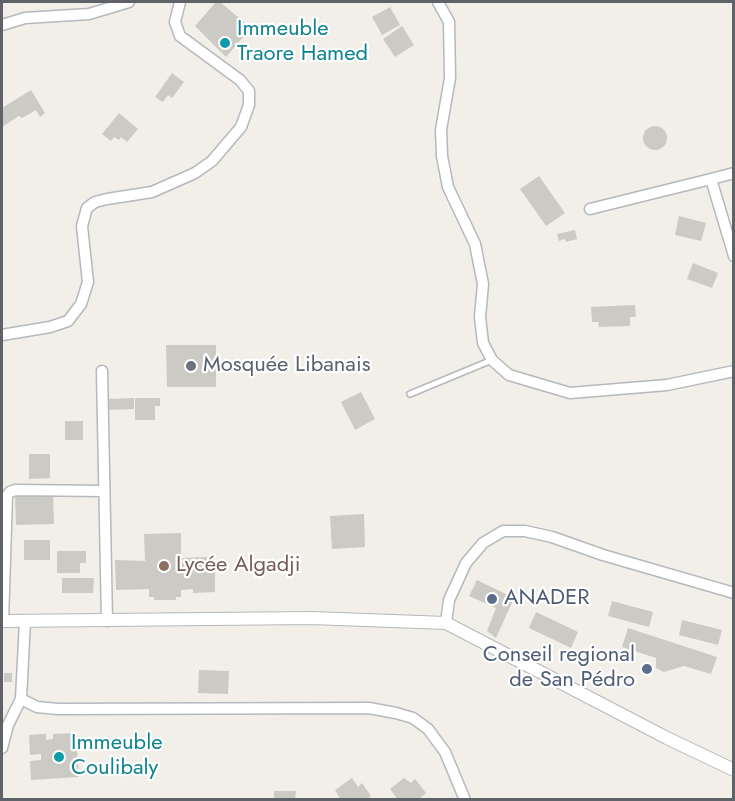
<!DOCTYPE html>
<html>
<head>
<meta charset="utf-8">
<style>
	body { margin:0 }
	#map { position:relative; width:735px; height:801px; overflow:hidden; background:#f1efe8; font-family:Jost,sans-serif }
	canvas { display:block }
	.frame { position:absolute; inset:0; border:3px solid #5f6368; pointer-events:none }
</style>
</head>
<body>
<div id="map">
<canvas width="735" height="801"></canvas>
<div class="frame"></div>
</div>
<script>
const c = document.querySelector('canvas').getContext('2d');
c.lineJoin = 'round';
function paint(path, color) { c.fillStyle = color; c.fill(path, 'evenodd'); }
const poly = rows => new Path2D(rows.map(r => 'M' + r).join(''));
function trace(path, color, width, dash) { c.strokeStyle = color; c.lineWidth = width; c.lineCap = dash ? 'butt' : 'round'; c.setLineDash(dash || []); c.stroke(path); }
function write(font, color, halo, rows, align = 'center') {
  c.font = font + ' Jost,sans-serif'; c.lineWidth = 4.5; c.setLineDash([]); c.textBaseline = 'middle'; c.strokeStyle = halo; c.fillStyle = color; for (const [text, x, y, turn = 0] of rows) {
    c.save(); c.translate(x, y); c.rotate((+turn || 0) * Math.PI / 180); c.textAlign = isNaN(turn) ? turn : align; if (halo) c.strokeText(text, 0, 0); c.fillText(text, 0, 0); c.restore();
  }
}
const building = poly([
	[216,2,220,2,251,28,226,57,195,26],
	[390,7,400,25,382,35,372,17],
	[402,26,414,45,395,57,383,39],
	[172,73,184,82,172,98,168,95,163,102,155,97],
	[31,90,45,113,40,117,36,110,22,118,19,116,2,127,2,108],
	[119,113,138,129,127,142,121,137,119,140,114,137,111,141,102,134],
	'643 138a12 12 0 1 1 24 0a12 12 0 1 1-24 0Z',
	[539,176,565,213,546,226,520,189],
	[679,216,706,223,701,241,675,235],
	[575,230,577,239,566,242,565,239,559,241,557,234],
	[693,263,718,273,712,288,687,279],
	[635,305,636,317,630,317,630,326,599,327,598,322,592,322,591,307],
	[166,345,216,345,216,387,167,387],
	[361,392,375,419,355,430,341,402],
	[134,398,134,409,108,410,108,399],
	[135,398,160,398,160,406,155,406,155,420,135,420],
	[65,421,83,421,83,440,65,440],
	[29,454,50,454,50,478,29,479],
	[53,494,54,524,16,525,15,495],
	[364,514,365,547,332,549,330,516],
	[181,533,181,558,208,557,215,561,215,592,193,593,193,589,181,590,181,597,176,597,176,600,154,600,154,597,149,597,149,589,116,590,115,560,145,561,144,534],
	[24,540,50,540,50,560,24,560],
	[57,551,86,551,86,563,80,563,80,573,57,573],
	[62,578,94,578,93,593,62,593],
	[477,580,514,598,496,638,487,631,496,608,469,596],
	[612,601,653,612,649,627,608,616],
	[536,612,578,632,571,648,529,628],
	[682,620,722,630,718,645,679,635],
	[628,628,717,657,711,674,684,666,664,672,656,668,656,658,622,647],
	[199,670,229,671,228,694,198,693],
	[4,673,12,673,12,682,4,682],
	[76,733,79,777,31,780,30,761,41,760,41,754,30,755,29,735,46,734,46,740,53,739,53,734],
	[352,778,358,787,362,783,371,796,366,800,341,800,335,790],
	[404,778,411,783,415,779,426,793,418,800,411,798,398,800,390,789],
	[274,791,296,791,295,800,274,800]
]);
const service = poly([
	[410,394,492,360]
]);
const minor = poly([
	[438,2,449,22,450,78,441,130,442,156,448,187,475,244,483,284,480,317,483,343,492,360,509,375,570,393,667,385,734,371],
	[2,25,25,18,89,14,129,2],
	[734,173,711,179,734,256],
	[590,209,711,179],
	[2,335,50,327,68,321,81,304,88,282,82,226,87,208,95,202,107,199,152,192,195,173,212,161,241,127,249,105,249,91,240,80,180,36,175,22,180,2],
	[102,371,107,621],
	[3,621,7,496,10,492,15,490,104,491],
	[446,623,449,600,466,563,483,543,503,531,525,531,552,537,603,555,734,593],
	[21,699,37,707,58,709,369,708,396,713,413,718,428,729,445,752,465,800],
	[2,748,8,725,21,699,25,621]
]);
const tertiary = poly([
	[2,621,312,618,446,623,667,738,734,770]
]);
const markers = [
	[225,43,6,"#0f9aa8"],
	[191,366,6,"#6b7280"],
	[164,566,6,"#8d6e63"],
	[492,599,6,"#5c6f8a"],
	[647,669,6,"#5c6f8a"],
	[59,757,6,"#0f9aa8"]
];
const cultureNames = [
	["Immeuble",237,30],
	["Traore Hamed",237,55],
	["Immeuble",71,744],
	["Coulibaly",71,769]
];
const worshipNames = [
	["Mosquée Libanais",203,366]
];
const educationNames = [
	["Lycée Algadji",176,566]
];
const serviceNames = [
	["ANADER",504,599],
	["Conseil regional",635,656,"right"],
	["de San Pédro",635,681,"right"]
];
paint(building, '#cccac5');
trace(service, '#b5b8bc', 8);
trace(minor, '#b5b8bc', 13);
trace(tertiary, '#b5b8bc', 14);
trace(service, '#fff', 5);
trace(minor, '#fff', 10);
trace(tertiary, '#fff', 12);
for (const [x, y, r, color] of markers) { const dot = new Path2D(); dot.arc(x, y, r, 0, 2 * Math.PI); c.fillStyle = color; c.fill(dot); trace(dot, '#fff', 2); }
write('22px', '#0d838f', '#fff', cultureNames, 'left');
write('22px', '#5b616d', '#fff', worshipNames, 'left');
write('22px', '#785e54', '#fff', educationNames, 'left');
write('22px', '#4e5e75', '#fff', serviceNames, 'left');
</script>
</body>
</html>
